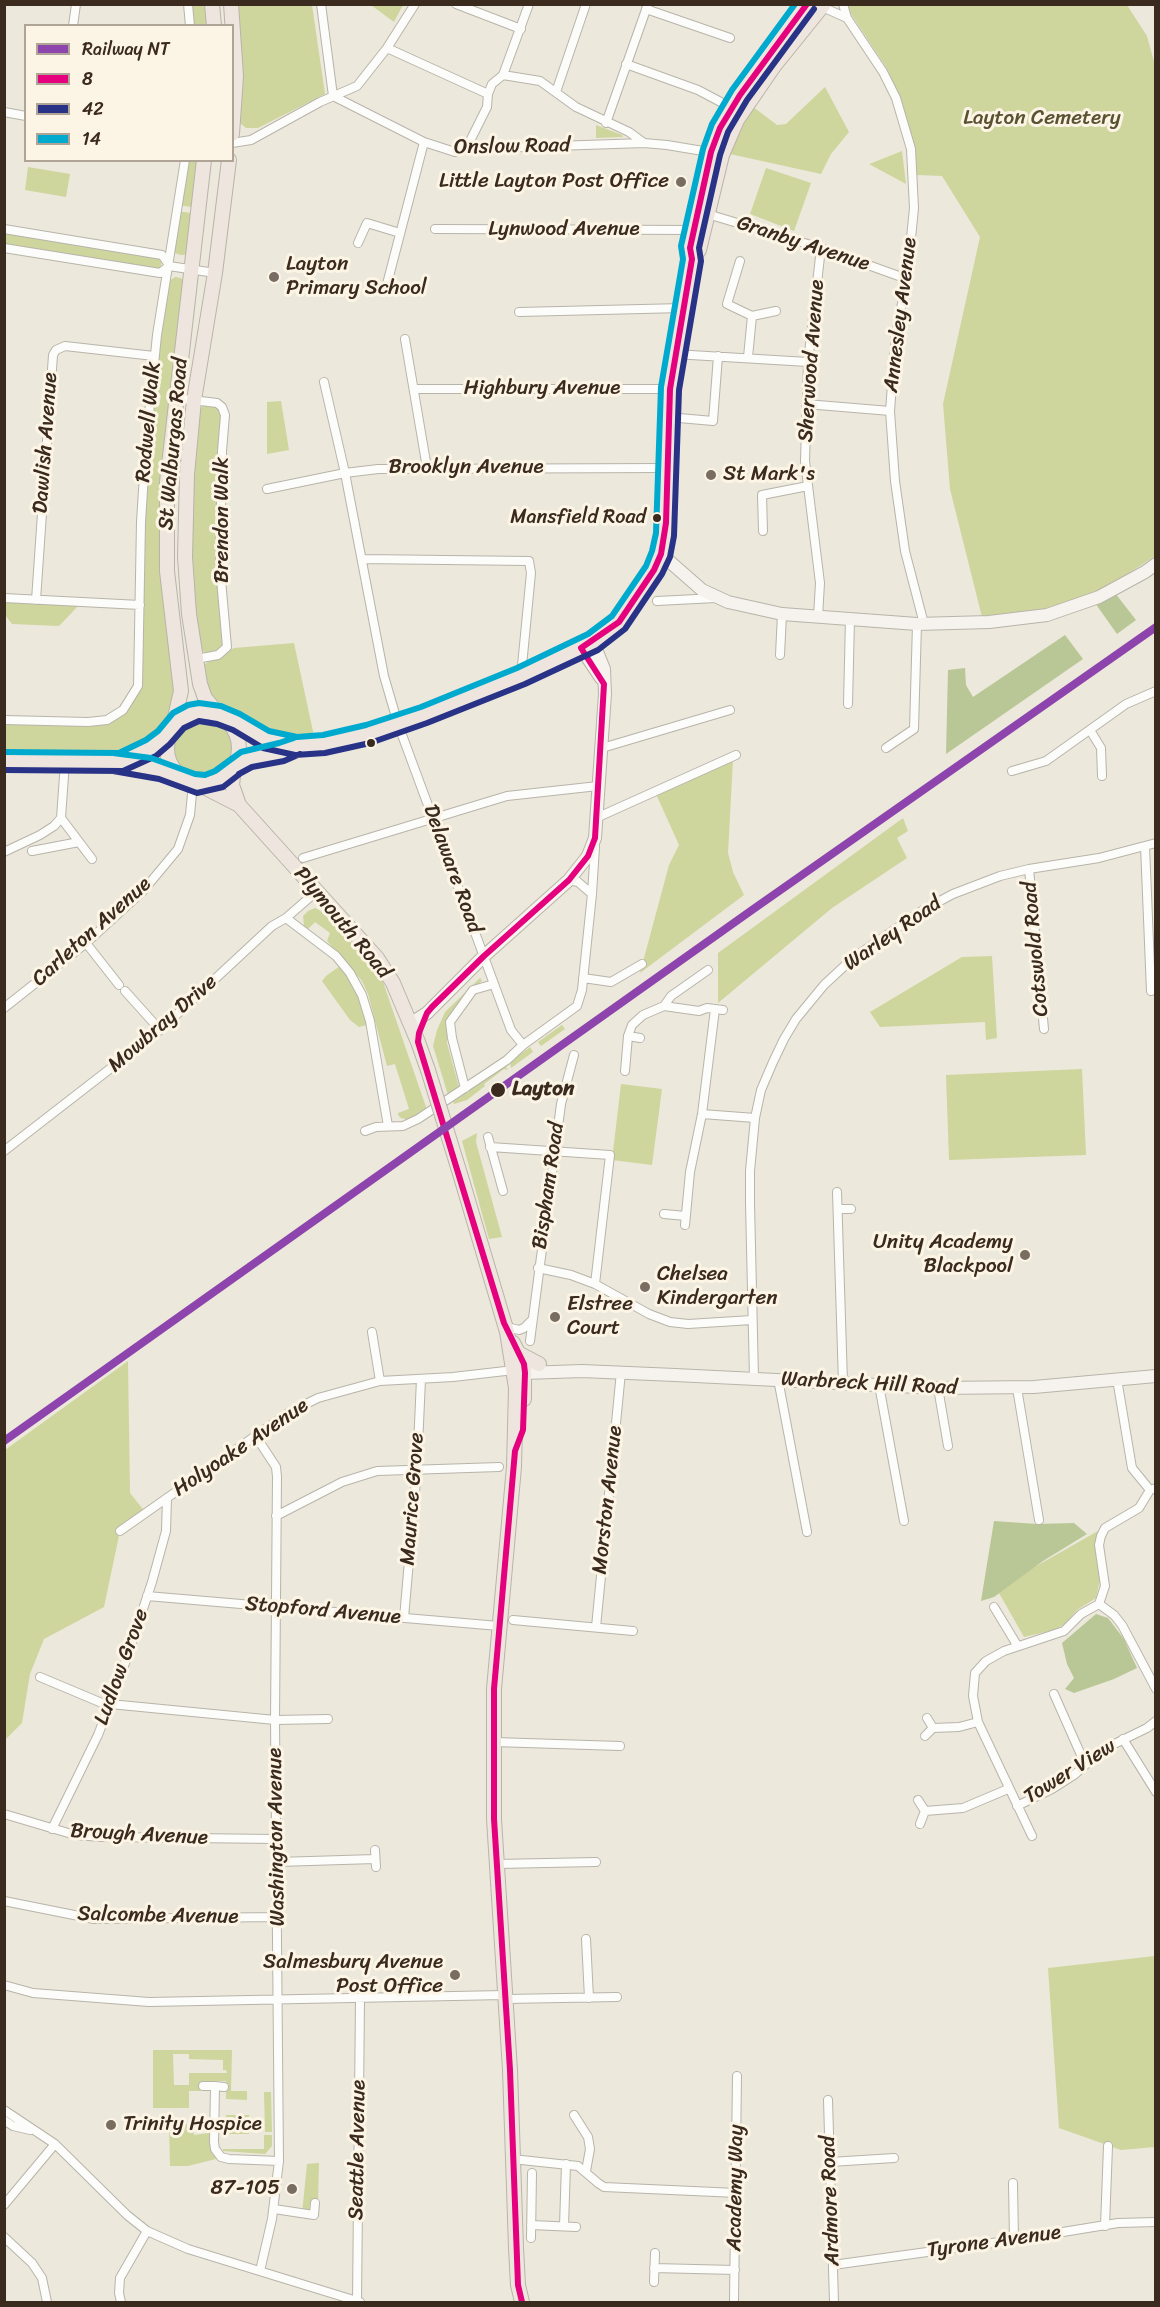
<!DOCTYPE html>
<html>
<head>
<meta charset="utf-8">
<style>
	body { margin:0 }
	#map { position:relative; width:1160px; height:2307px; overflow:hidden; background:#ece8db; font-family:Sriracha,sans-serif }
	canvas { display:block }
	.frame { position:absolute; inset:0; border:6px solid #3b2a1e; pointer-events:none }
	.legend { position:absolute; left:24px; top:24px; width:210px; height:138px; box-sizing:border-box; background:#fcf5e5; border:2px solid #afa495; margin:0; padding:8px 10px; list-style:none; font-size:18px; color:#3b2a1e }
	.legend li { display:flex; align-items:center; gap:12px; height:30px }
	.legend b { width:30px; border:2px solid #afa495 }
</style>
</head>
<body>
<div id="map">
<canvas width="1160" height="2307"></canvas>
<div class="frame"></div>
<ul class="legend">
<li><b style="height:8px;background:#8e44ad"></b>Railway NT</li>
<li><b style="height:8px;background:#e5007d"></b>8</li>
<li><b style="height:8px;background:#283286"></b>42</li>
<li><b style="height:8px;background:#00a9ce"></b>14</li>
</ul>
</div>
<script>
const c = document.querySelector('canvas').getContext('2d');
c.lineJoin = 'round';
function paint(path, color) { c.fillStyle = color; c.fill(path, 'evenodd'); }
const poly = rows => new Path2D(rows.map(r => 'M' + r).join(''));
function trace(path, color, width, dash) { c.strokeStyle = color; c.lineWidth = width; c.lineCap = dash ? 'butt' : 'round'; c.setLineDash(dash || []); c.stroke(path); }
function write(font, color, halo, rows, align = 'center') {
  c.font = font + ' Sriracha,sans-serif'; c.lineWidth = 6; c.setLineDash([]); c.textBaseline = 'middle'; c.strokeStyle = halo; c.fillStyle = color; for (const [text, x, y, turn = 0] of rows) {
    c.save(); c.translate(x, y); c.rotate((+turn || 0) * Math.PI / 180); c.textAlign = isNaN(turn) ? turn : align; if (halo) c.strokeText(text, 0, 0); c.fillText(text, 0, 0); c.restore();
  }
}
const green = poly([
	[188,5,212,5,214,25,190,25],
	[231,5,312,5,325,94,258,128,246,128,234,118],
	[371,5,403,5,394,22],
	[848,5,1127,5,1147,36,1156,69,1155,556,1097,594,1036,611,982,617,950,489,943,404,980,237,942,176,917,175,915,147,899,94,886,67,851,14],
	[825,87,849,132,831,154,821,174,730,154,752,106,777,125,786,124],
	[596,125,622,135,623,137,596,138],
	[902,151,906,184,869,164,872,163],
	[184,161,204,161,198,208,178,205],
	[28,167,70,174,66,197,25,190],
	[766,168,811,183,794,231,750,214],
	[177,211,198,214,193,254,181,255,171,252],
	[4,229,162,255,160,273,5,248],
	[175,277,181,278,188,286,166,520,181,686,172,723,153,737,119,750,5,751,5,720,88,722,118,714,138,686,140,597,152,409,159,406,161,396,153,384,166,283],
	[281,401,289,450,267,454,267,402],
	[205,404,222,407,223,643,220,650,213,654,205,653,200,647,190,553,192,483,198,411],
	[4,601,79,605,59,626,12,624,5,615],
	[294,643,314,736,298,738,266,731,216,700,209,691,204,665,209,661,234,648],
	'172 748a30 30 0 1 1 60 0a30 30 0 1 1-60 0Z',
	[733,760,728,853,733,872,744,895,640,973,669,865,679,845,656,794],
	[903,818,908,831,897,838,907,858,832,908,718,1003,718,953],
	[315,908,321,911,357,949,383,982,427,1110,408,1120,401,1118,398,1115,398,1113,409,1109,395,1064,387,1066,368,994,362,981,327,941,330,933,315,922,308,929,304,926,303,916,308,911],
	[992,956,997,1038,986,1040,985,1022,880,1027,870,1012,962,957],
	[340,966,359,995,367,1025,359,1027,350,1020,322,981,326,976],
	[480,978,482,981,468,991,447,1021,447,1043,459,1087,448,1095,433,1046,437,1030,445,1012],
	[562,1025,565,1029,541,1046,538,1042],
	[530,1047,533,1052,511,1068,510,1062],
	[505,1065,508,1070,504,1069,484,1084,485,1086,467,1100,454,1104,453,1102],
	[1082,1069,1086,1155,949,1160,946,1075],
	[621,1084,662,1089,652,1165,612,1160],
	[477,1133,476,1142,502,1237,489,1239,462,1141],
	[128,1361,130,1493,146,1513,120,1531,104,1607,44,1639,30,1674,22,1723,5,1740,5,1450],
	[1098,1531,1095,1547,1101,1575,1096,1598,1077,1610,1065,1624,1054,1630,1024,1637,999,1593,1031,1569],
	[1155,1956,1155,2147,1121,2150,1059,2128,1048,1968],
	[153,2050,232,2050,231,2091,247,2091,247,2100,226,2099,226,2081,201,2081,201,2091,189,2091,189,2108,153,2108],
	[173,2054,189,2054,189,2059,223,2060,223,2070,226,2070,227,2073,189,2073,189,2085,174,2085],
	[264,2092,271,2092,272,2132,265,2132],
	[226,2115,249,2115,249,2134,226,2134],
	[169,2123,187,2124,187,2128,194,2128,194,2135,209,2133,210,2146,216,2159,188,2166,170,2166],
	[264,2135,272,2135,272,2146,265,2154,223,2151,223,2149,264,2149],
	[319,2163,318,2203,310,2203,309,2215,302,2213,307,2164]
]);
const forest = poly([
	[1115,593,1136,620,1117,634,1095,603],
	[1065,635,1083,659,946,754,948,670,965,668,966,685,973,697],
	[994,1521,1037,1524,1074,1523,1087,1534,1043,1561,994,1597,981,1601],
	[1096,1614,1108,1618,1124,1639,1137,1668,1114,1679,1074,1693,1065,1689,1074,1678,1067,1664,1062,1643]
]);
const street = poly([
	[188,4,190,26],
	[321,4,333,96],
	[456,4,521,29],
	[843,4,847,18,883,72,896,98,911,149,914,208,907,279,896,333,890,411,895,481,905,551,924,624],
	[820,6,847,18],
	[646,9,730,38],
	[73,26,76,4],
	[387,48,488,94],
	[626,64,698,90,732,108],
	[503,75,529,4],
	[556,92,586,4],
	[333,96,424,142,455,152,466,149,644,143,667,145,715,153],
	[4,112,26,116],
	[606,123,648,4],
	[232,143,251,140,320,102,357,86,387,48,415,4],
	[466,149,487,107,488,94,492,84,503,75,540,81,576,107,629,132,644,143],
	[704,213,821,248,907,279],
	[4,229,162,255,169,265],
	[435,229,696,230],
	[358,243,367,223,400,233],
	[4,248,160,273,169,266,215,273],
	[740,261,727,304,752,316,776,311],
	[387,284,424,142],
	[519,312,683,308],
	[405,339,427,468],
	[674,354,808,362],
	[748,357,752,316],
	[324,382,345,473,384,676,398,724,511,1030,523,1045],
	[414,389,670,389],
	[176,398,217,403,222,407,225,415,222,451,220,568,227,647,218,655,196,659],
	[806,404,890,411],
	[668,417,713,421,718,356],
	[267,489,345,473,378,469,667,468],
	[763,531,762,495,808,486],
	[362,559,529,561,531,573,521,676],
	[4,598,140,605],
	[36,600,53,355,56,350,65,346,154,356],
	[657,601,716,598],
	[818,617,820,583,805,461,808,362,821,248],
	[780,655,782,614],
	[848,704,850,619],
	[4,720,88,722,107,720,123,710,138,686,141,522,146,443,157,335,185,160],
	[1090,730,1101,748,1102,776],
	[602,748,730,710],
	[886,748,914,729,917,624],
	[1012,771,1046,761,1126,704,1156,691],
	[61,818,92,859],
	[596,818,736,755],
	[1145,846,1151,991],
	[32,851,79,842],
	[4,852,40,835,54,826,61,818,65,762],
	[303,858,507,796,598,786],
	[1029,869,1044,1029],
	[569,880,578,882,592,894],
	[286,918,336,956,350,973,362,995,370,1021,388,1126],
	[86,943,119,985],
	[583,978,611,982,642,964],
	[125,991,160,1030],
	[664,1006,671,996,708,970],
	[4,1008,86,943,143,891,178,849,190,815,193,783],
	[628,1036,640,1038],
	[625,1071,628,1036,632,1025,643,1015,664,1006,699,1011,707,1008,723,1010],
	[465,1088,452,1038,450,1022,473,990,494,984],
	[702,1114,755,1118],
	[365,1131,376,1127,403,1126,418,1119,507,1060,523,1045,577,1006,582,990,592,894,595,847],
	[488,1137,503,1191],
	[490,1147,610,1155,595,1284],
	[4,1151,160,1030,272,926,286,918,317,891],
	[837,1192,843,1383],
	[838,1209,851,1209],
	[664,1214,686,1216],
	[685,1225,690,1172,702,1114,715,1009],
	[538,1268,571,1275,595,1284,649,1314,670,1322,688,1324,752,1320],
	[506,1324,511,1328,519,1330,524,1328,532,1320],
	[372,1332,380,1381],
	[530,1341,561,1104,574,1055],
	[754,1378,750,1203,750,1171,755,1118,761,1090,773,1062,784,1039,796,1019,824,985,853,958,923,910,953,894,1000,876,1029,869,1099,858,1156,843],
	[778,1379,807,1532],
	[1117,1379,1132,1468,1150,1490,1156,1488],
	[879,1385,904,1521],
	[938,1388,948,1446],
	[1017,1388,1039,1520],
	[255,1435,276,1467,277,1477,275,1720,279,2161,272,2219,260,2271],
	[276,1516,342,1482,377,1471,499,1467],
	[120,1531,288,1413,318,1398,380,1381,453,1377,514,1370],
	[147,1596,499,1626],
	[1099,1604,1114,1615,1122,1625,1156,1689],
	[994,1607,1017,1645],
	[404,1618,417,1469,421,1379],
	[513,1620,633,1631],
	[596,1627,621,1372],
	[40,1677,109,1706],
	[1054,1694,1085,1764],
	[110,1704,275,1720,328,1719],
	[927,1718,933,1728],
	[925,1736,933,1728,959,1727,978,1722],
	[1123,1739,1156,1792],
	[494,1742,620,1746],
	[918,1800,925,1811],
	[1017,1806,1052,1789,1074,1775,1102,1750,1147,1728,1156,1721],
	[4,1814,75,1835,102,1837,276,1839],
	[920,1824,925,1811,963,1808,1008,1789],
	[52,1829,98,1735,120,1678,152,1582,166,1531,167,1498],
	[1032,1836,978,1722,973,1696,975,1673,986,1661,1004,1651,1064,1631,1081,1614,1099,1604,1105,1586,1099,1545,1101,1536,1105,1528,1139,1508,1150,1490],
	[375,1850,376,1867],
	[278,1862,375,1859],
	[497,1864,596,1862],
	[4,1901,94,1919,277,1917],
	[586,1939,589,1998],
	[4,1985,33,1993,149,2002,504,1995],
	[506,1999,617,1997],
	[203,2086,215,2086,214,2142,215,2149,221,2157,229,2159,279,2161],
	[215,2086,224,2087],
	[828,2100,834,2302],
	[4,2110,55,2144,127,2215,147,2231,188,2249,360,2302],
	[574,2115,588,2137,590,2149,586,2171],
	[4,2120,13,2126,30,2130],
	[512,2159,578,2166,598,2183,604,2187,737,2193],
	[830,2162,894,2158],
	[1013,2183,1014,2240],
	[4,2205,55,2144],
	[274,2209,314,2215,315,2203],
	[531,2225,576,2227],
	[564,2226,566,2164],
	[1105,2226,1108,2146],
	[4,2237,32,2263,42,2278,47,2302],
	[531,2238,532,2173],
	[833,2265,1014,2240,1118,2223,1156,2222],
	[654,2268,735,2270],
	[654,2282,655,2253],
	[734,2300,737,2076],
	[121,2302,119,2293,120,2278,147,2231],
	[357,2302,360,1999]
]);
const secondary = poly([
	[661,554,702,590,728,602,782,614,917,624,989,622,1047,615,1099,597,1145,572,1156,564],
	[581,648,601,678],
	[410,1024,427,1013,484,956,569,880,588,856,595,838,605,694,604,669,593,642],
	[515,1370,525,1373,582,1371,675,1375,938,1388,1034,1387,1156,1376]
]);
const primary = poly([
	[212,4,214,26],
	[231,4,236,76,232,134],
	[694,257,699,250,722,155,737,120,774,66,824,4],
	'167 748a36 36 0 1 1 72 0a36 36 0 1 1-72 0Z',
	[219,715,205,698,200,684,189,614,185,557,187,474,194,400,215,273,229,160],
	[221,716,237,722,266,739,296,746,324,744,368,734,424,715,521,676,593,642,619,622,654,570,661,554,665,534,670,389,692,259,690,248,711,152,720,128,740,95,807,4],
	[173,726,181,691,167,571,167,482,204,160],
	[4,761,121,762,149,767,180,777],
	[121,762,151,748,169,731],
	[235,766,249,758,282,752,296,746],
	[234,767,232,785,239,805],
	[198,784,239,805,377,958,393,983,418,1042,428,1070],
	[461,1177,507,1332,516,1388,514,1467,494,1689,494,1819,510,2070,516,2248,518,2285,522,2302],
	[513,1343,524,1364,524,1399],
	[518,1353,539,1364]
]);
const primaryBridge = poly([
	[428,1070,461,1177]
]);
const bus1 = poly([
	[522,2302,518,2285,510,2070,494,1819,494,1689,515,1451,523,1430,525,1373,524,1364,504,1323,418,1042,419,1033,427,1013,432,1007,484,956,569,880,588,856,595,838,604,684,581,648,619,622,654,570,661,554,666,523,670,389,692,259,690,248,711,152,720,128,740,95,807,4]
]);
const bus2 = poly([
	[4,770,123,771,156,756,170,744,184,728,199,721,217,724,233,730,263,748,295,755,325,753,370,743,427,723,525,684,598,650,625,629,662,574,670,557,674,536,679,390,701,261,699,248,720,155,728,132,747,100,814,9],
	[113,771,159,779,197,793,223,787,241,773],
	[239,774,252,767,284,761,300,754]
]);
const bus3 = poly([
	[4,752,119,753,146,740,158,731,173,713,188,705,199,703,221,706,240,714,269,731,297,737,323,735,366,725,421,707,517,668,588,634,612,616,646,566,652,551,656,533,661,387,683,259,681,246,703,149,712,124,732,90,795,4],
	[113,753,151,758,195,774,205,775,215,771,241,752,279,743,294,738]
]);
const rail1 = poly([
	[4,1441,752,910,1156,627]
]);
const markers = [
	[681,182,6,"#796c60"],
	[274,277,6,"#796c60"],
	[711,475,6,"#796c60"],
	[657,518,5,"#3b2a1e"],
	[371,743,5,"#3b2a1e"],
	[498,1090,8,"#3b2a1e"],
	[1025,1255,6,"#796c60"],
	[645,1287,6,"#796c60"],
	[555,1317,6,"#796c60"],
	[455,1975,6,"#796c60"],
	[111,2125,6,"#796c60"],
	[292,2189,6,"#796c60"]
];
const busNames = [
	["Mansfield Road",646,518]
];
const parkNames = [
	["Layton Cemetery",1042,119]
];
const streetNames = [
	["Onslow Road",512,147,-1],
	["Lynwood Avenue",564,230],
	["Granby Avenue",803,244,18],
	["Annesley Avenue",901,315,-83],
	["Sherwood Avenue",812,361,-86],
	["Highbury Avenue",542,389],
	["Rodwell Walk",149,422,-85],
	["Dawlish Avenue",46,443,-86],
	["St Walburgas Road",174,444,-85],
	["Brooklyn Avenue",466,468],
	["Brendon Walk",223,520,-90],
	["Delaware Road",452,869,70],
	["Plymouth Road",342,923,50],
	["Carleton Avenue",92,932,-42],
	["Warley Road",893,934,-35],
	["Cotswold Road",1036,949,-95],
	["Mowbray Drive",163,1024,-41],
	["Bispham Road",549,1186,-82],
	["Warbreck Hill Road",869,1384,3],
	["Holyoake Avenue",241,1448,-34],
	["Maurice Grove",413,1499,-86],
	["Morston Avenue",608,1500,-84],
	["Stopford Avenue",323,1611,5],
	["Ludlow Grove",122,1667,-70],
	["Tower View",1070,1772,-32],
	["Brough Avenue",139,1835,3],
	["Washington Avenue",277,1837,-91],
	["Salcombe Avenue",158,1916,1],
	["Seattle Avenue",358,2150,-89],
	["Academy Way",736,2188,-89],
	["Ardmore Road",831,2201,-92],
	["Tyrone Avenue",994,2242,-8]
];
const poiNames = [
	["Little Layton Post Office",669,182,"right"],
	["Layton",286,265],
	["Primary School",286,289],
	["St Mark's",723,475],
	["Unity Academy",1013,1243,"right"],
	["Blackpool",1013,1267,"right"],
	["Chelsea",657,1275],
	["Kindergarten",657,1299],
	["Elstree",567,1305],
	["Court",567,1329],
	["Salmesbury Avenue",443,1963,"right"],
	["Post Office",443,1987,"right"],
	["Trinity Hospice",123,2125],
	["87-105",280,2189,"right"]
];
const stopNames = [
	["Layton",512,1090]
];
paint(green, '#ced69d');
paint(forest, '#b9c796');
trace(street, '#b8b4aa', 10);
trace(secondary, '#b8b4aa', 14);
trace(primary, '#b8b4aa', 16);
trace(street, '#fcfcfa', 8);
trace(secondary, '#f6f3ef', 12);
trace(primary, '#eee6de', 14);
trace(primaryBridge, '#b8b4aa', 16, []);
trace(primaryBridge, '#eee6de', 14);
trace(bus1, '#e5007d', 6);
trace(bus2, '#283286', 6);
trace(bus3, '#00a9ce', 6);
trace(rail1, '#8e44ad', 8);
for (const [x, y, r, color] of markers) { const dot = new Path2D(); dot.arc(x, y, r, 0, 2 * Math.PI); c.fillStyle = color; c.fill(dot); trace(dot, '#fcf5e5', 2); }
write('20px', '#3b2a1e', '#fcf5e5', busNames, 'right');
write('21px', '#5a5131', '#fcf5e5', parkNames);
write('21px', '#3b2a1e', '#fcf5e5', streetNames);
write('21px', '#3b2a1e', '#fcf5e5', poiNames, 'left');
write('bold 21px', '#3b2a1e', '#fcf5e5', stopNames, 'left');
</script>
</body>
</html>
